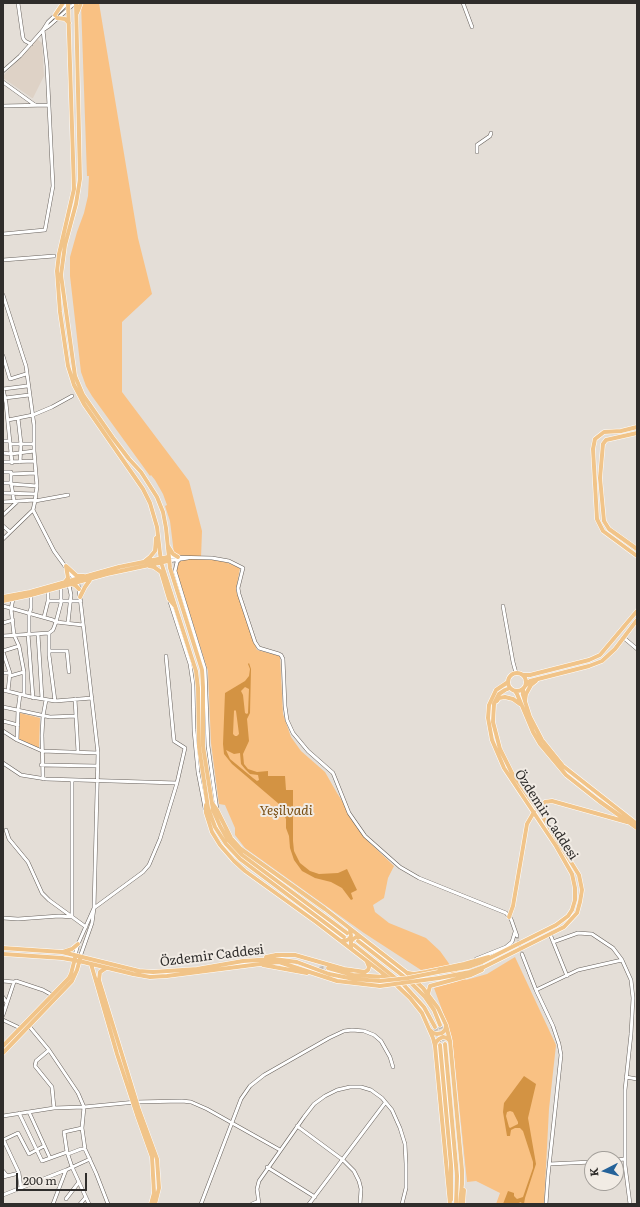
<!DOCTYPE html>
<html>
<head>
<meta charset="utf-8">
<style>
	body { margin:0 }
	#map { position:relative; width:640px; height:1207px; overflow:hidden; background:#e4ded7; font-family:Literata,serif }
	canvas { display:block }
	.frame { position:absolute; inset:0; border:4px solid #2f2d2b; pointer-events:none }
	.north { position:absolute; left:584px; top:1151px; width:40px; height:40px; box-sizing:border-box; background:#f1ebe4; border:1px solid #a39f9a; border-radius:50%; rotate:264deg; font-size:11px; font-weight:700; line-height:16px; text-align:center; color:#2f2d2b }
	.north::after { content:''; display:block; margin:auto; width:14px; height:18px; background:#256299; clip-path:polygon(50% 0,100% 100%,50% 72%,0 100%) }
	.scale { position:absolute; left:16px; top:1173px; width:71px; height:18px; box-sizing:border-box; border:2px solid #2f2d2b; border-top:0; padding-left:5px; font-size:12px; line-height:14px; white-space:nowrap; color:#2f2d2b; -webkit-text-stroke:3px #f1ebe4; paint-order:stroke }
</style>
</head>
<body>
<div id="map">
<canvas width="640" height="1207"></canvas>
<div class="frame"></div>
<div class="north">K</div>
<div class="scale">200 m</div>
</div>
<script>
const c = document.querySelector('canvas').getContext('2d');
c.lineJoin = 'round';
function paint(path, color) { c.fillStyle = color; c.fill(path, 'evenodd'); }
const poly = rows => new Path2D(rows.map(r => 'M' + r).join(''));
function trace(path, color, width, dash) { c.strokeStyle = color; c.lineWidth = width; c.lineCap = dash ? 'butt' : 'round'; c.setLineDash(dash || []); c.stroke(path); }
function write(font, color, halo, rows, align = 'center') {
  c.font = font + ' Literata,serif'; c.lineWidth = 4; c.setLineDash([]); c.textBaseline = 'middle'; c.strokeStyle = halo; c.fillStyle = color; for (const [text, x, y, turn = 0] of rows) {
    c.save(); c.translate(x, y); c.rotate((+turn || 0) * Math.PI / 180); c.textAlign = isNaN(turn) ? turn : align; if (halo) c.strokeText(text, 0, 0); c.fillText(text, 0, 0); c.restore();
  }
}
const built = poly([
	[37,39,42,43,44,76,33,98,32,98,3,78,3,76]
]);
const green = poly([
	[81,3,99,3,138,238,152,294,122,322,122,392,189,481,202,531,201,558,223,561,240,568,236,590,257,650,280,656,283,714,291,737,301,751,325,772,337,793,368,841,394,866,388,878,384,898,373,905,375,912,389,923,426,938,440,951,450,965,466,980,487,974,515,957,556,1045,549,1109,544,1204,496,1204,500,1193,476,1181,467,1182,452,1037,434,988,459,981,445,966,421,970,364,933,245,848,235,835,235,828,225,805,219,804,211,743,208,671,176,570,170,521,165,506,167,505,163,494,155,480,151,475,150,476,92,396,86,386,81,372,70,276,70,257,77,232,84,213,88,196,89,176,87,176],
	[20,713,40,718,39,748,19,739]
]);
const water = poly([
	[249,663,251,669,250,713,247,719,249,741,243,754,244,764,248,769,257,772,268,771,268,776,285,776,286,790,293,790,293,841,294,851,300,863,310,871,319,874,338,873,347,869,357,890,351,893,353,899,351,900,342,888,331,882,315,878,302,871,294,860,290,848,289,836,286,828,286,819,279,804,232,764,224,754,223,744,225,693,245,681,249,676,250,669,248,664],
	[245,687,249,689,248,713,247,714,245,713,243,695,241,691],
	[235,710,236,711,239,734,237,736,235,736,233,734,234,711],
	[226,750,234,754,240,753,241,764,245,769,250,774,258,775,259,780,257,781,253,778,230,759],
	[524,1076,536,1084,528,1118,536,1164,525,1198,524,1204,522,1204,521,1202,516,1204,503,1204,508,1191,514,1193,514,1196,517,1199,523,1197,533,1168,533,1162,523,1131,520,1128,515,1128,511,1130,510,1136,507,1136,503,1112,504,1103],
	[510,1111,513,1112,518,1122,518,1124,510,1128,509,1127,506,1116,507,1112]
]);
const minorTunnel = poly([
	[517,936,522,954]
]);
const majorTunnel = poly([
	[308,972,323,968,328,968],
	[440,1025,445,1044],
	[435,1027,440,1045]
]);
const minor = poly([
	[18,3,23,38,25,41,31,44],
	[463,3,472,27],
	[43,30,49,26,75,3],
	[3,71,20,56,43,30,48,22,68,3],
	[3,82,35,105],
	[3,106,49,105],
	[477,152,477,145,490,136,491,133],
	[3,234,45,230,53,186,47,66,43,30],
	[3,260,54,256],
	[3,295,26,366,34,425,34,451,37,486,35,501,33,510,3,539],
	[3,356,10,379,26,374],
	[3,389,6,403,12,463],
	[3,389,27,386],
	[5,398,29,395],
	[18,418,21,444,20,462],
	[8,420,33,415,52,407,72,396],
	[3,441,10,441],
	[11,444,34,444],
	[3,453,11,454,34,451],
	[3,462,35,461],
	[3,472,11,472,11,483,14,501],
	[11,474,36,473],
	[3,483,11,483],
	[11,484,37,486],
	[3,493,36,494],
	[35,501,68,495],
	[3,502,35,500],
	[33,510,54,551,78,584,80,597,98,753,94,908],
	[3,515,18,501],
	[3,526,10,532],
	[169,557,212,558,229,561,243,568,238,588,239,594,255,642,259,648,279,654,281,655,283,659,285,706,287,720,293,733,308,751,333,773,349,813,365,836,400,867,419,878,506,913,511,919,517,936],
	[179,560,177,562,175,571,205,669,208,746,217,810],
	[168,561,188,558],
	[61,587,61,603,56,622,83,625],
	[48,601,81,601],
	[170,602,190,664,193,684,194,730,198,772,205,808],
	[3,606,53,620,56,622,53,630,49,633,3,636],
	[503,606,513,662,516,673],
	[44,617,48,601,48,591],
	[3,623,13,620],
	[68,623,71,595,69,585],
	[49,633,49,655,55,701],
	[28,634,33,698],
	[29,634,29,615,31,608,31,595],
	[38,634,42,699],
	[624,638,637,649],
	[19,646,24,672,24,695],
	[3,651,19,646,14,635,11,609,13,599],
	[49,651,67,651,69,672],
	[3,652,10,673,8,691],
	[3,673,10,673],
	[10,676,24,672],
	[3,690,31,697,55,701,92,698],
	[20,695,18,710,17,740,42,751,98,753],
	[75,699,78,752],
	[3,707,50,717,76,716],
	[3,721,18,725],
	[3,731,17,740],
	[3,763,21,775,46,779,177,783],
	[41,765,98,766],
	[43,779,42,735,43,716,46,700],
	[6,830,9,839,28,862,42,893,49,900,86,927],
	[94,908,143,872,149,865,160,839,177,783,185,748,174,741,166,656],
	[3,918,18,919,59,916,72,917,72,780],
	[550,934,567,976],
	[553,942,578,933,592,934,613,948,622,960,631,980,633,998,631,1034,625,1090,625,1165,630,1204],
	[522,954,536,990,553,1026,559,1044,561,1055,548,1176,546,1204],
	[75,955,78,944,94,908,92,923,80,957],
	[476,959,506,947,512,942,515,932],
	[3,981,14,982],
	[536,990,578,970,622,960],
	[3,997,7,1003],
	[3,1015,14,982,16,981,43,990,52,995],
	[3,1020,20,1028],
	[29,1026,49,1050,78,1093,84,1107,136,1102,182,1101,191,1102,207,1109,280,1150],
	[49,1050,36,1061,35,1066,52,1087,54,1108],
	[626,1077,637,1079],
	[29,1112,50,1158],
	[19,1113,42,1161,67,1152],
	[3,1116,54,1108,84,1107,82,1128,85,1149,96,1173,108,1204],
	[297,1126,343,1160,354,1171,359,1181,361,1189,360,1204],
	[82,1128,64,1132,67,1152,72,1167,89,1204],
	[3,1139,19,1173,21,1188],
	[3,1140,18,1133,29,1154,44,1146],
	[68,1154,81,1149,85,1149],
	[616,1160,625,1159],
	[549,1164,592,1162],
	[267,1167,315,1197],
	[3,1171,7,1176],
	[3,1177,19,1173],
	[3,1195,66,1170],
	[66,1199,79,1182],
	[53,1204,66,1170,90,1159],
	[80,1204,86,1197],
	[201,1204,241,1099,250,1086,264,1075,329,1038,344,1031,352,1030,364,1031,374,1035,381,1041,390,1057,393,1067],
	[252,1204,259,1201],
	[259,1204,257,1189,259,1181,304,1117,314,1104,325,1096,337,1090,350,1087,361,1087,371,1090,382,1098,392,1110,400,1128,405,1144,406,1164,406,1188,402,1204],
	[309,1204,385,1103]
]);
const major = poly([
	[68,3,74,189,59,254,57,271,60,312,68,366,74,385,84,404,143,489,150,503,157,527,161,562,196,671,198,688,199,747,208,808,215,827,226,844,240,859,344,937],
	[76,3,80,179,76,204,65,245,61,275,75,376,83,395,113,438,129,459,141,472,157,497,163,512,166,528,170,568,202,670,203,687,203,746,213,810,220,826,228,840,242,855,347,933],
	[77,13,81,3],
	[55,15,63,3],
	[57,18,65,19,69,23],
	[637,427,621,431,604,432,595,439,593,449,597,519,603,531,637,556],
	[637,433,606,440,603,444,600,478,604,521,609,529,637,549],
	[168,546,173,554,178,557],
	[145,561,150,557,155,551,156,538],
	[66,566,77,576,84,576],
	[149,566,154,567,161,572,169,599,174,605],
	[65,582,68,578,66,566],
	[71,584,75,585,79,589],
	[3,597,30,592,119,567,168,557],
	[80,597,85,587,90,580],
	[3,601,31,595,107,574,168,561],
	'508 682a9 9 0 1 1 18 0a9 9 0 1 1-18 0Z',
	[523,675,530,675,589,660,600,655,637,611],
	[526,685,530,681,589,666,602,661,615,649,637,620],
	[523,689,523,695,530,717,542,740,563,766,637,824],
	[515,691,517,694,533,732,540,744,566,775,599,801,637,828],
	[497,701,499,698,505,697,513,699,520,704],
	[525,701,526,694,531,685,536,681],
	[212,803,217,810,231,838,241,849,325,909,406,972,423,988,438,1008,446,1025,450,1041,462,1170,462,1184,460,1204],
	[206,805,206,813,212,832,220,845,234,861,245,871,316,922,389,978,410,998,422,1013,433,1038,435,1046,450,1204],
	[541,813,541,807,543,805,545,802,552,801,627,822],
	[509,917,513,906,527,824,534,812],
	[341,941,345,941,349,939,351,936,350,929],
	[358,941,407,979,425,997,434,1010,440,1025],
	[354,945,403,984,424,1007,435,1027],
	[3,948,62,952,139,971,153,972,197,969,243,961,274,959,297,962,329,974,354,979,380,981],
	[351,948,351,942,352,940,356,937,360,937],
	[63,952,72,949,78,944],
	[3,954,62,958,79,961,133,974,150,977,167,976,268,963,279,962,337,981,380,986],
	[266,957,276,955,295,955,344,969,365,972,368,970,369,967,367,962],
	[91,964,117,1054,137,1115,152,1157,154,1193,151,1204],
	[263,965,307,973],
	[106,968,100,972,99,980,139,1110,157,1159,159,1188,155,1204],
	[328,968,353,975,386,977],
	[438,972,468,967,482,962,556,925,568,916,572,910,575,900,575,888,572,874,556,846,504,768,492,740,488,718,489,705,496,690,508,682],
	[408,973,414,974,426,972,464,964,489,957],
	[439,978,470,972,484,967,564,927,577,913,580,902,582,890,579,875,541,814,512,773,500,749,493,722,494,704,499,694,505,690,510,688],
	[428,994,430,986,471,975,482,970],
	[430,1030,433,1033,437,1034,442,1033,445,1030,446,1026],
	[445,1044,457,1176,456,1204],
	[440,1045,451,1165,451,1200],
	[3,1046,69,978,71,974,75,958],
	[435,1046,436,1042,439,1039,443,1037,447,1038,450,1041],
	[3,1053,72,981,77,970,80,959],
	[463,1204,464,1190]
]);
const majorBridge = poly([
	[380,981,408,978,438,972],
	[380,986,439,978]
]);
const parkNames = [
	["Yeşilvadi",286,811]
];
const streetNames = [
	["Özdemir Caddesi",546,815,57],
	["Özdemir Caddesi",212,956,-7]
];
paint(built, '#ded2c6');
paint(green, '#f9c183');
paint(water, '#d39343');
trace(minorTunnel, '#c0bbb5', 3, [3, 1.5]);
trace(majorTunnel, '#c0bbb5', 4, [4, 2]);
trace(minor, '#67615c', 4);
trace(major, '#fff', 5);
trace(minor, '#fff', 3);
trace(major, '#f1c489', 4);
trace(majorBridge, '#fff', 5, []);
trace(majorBridge, '#f1c489', 4);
write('italic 13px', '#774c10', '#f1ebe4', parkNames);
write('13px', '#2f2d2b', '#f1ebe4', streetNames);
</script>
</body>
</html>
